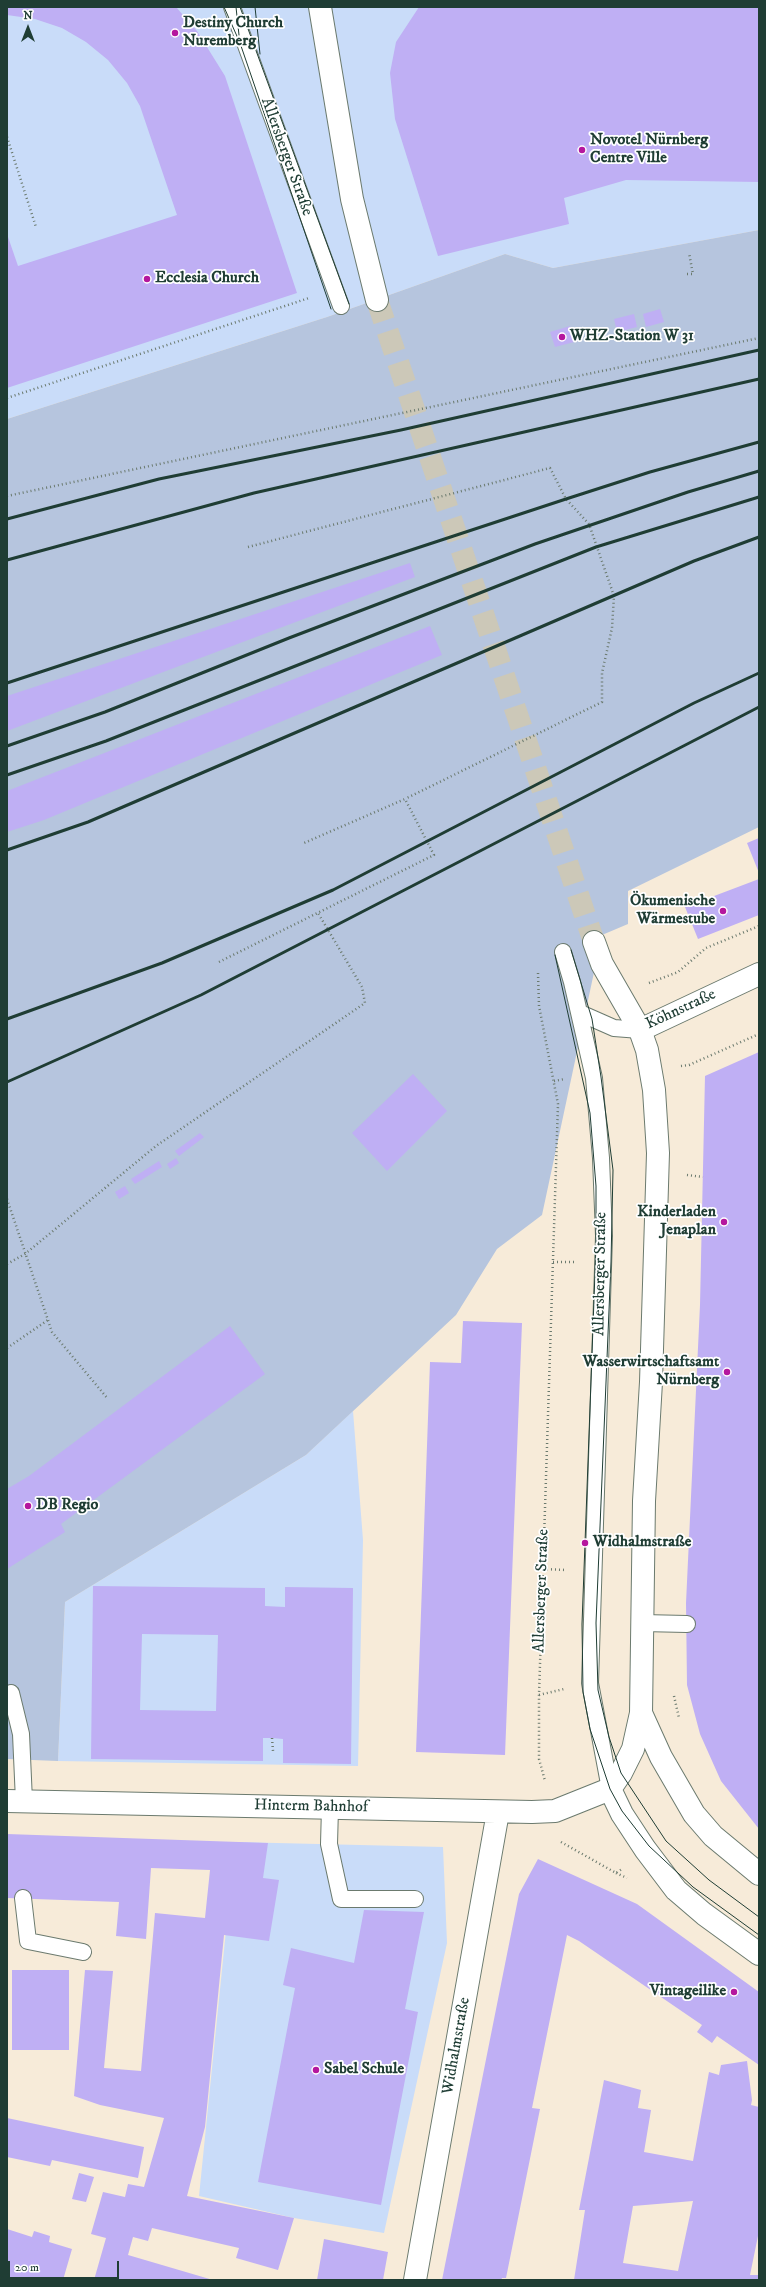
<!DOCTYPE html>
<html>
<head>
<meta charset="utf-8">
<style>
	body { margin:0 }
	#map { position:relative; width:766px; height:2287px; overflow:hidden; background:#f7ebd9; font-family:"IM FELL DW Pica",serif }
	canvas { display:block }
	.frame { position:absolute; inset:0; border:8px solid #1f3d34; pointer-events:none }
	.north { position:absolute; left:8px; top:8px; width:40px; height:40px; -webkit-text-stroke:3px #fff; paint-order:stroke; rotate:0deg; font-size:11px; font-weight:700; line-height:16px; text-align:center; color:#1f3d34 }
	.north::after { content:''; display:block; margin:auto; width:14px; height:18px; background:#1f3d34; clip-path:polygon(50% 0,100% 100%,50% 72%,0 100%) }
	.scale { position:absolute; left:8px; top:2261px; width:111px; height:18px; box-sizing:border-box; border:2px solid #1f3d34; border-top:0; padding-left:5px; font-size:12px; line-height:14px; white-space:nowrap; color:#1f3d34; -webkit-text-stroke:3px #fff; paint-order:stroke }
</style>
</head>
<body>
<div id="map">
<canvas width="766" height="2287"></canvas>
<div class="frame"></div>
<div class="north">N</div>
<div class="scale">20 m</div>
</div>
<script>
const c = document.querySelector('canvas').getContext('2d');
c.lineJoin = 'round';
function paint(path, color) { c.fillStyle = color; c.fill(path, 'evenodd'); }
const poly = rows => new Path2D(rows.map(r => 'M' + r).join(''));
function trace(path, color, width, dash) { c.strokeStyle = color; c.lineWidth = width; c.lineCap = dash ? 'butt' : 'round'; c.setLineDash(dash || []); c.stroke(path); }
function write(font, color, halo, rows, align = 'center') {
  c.font = font + ' "IM FELL DW Pica",serif'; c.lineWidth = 3.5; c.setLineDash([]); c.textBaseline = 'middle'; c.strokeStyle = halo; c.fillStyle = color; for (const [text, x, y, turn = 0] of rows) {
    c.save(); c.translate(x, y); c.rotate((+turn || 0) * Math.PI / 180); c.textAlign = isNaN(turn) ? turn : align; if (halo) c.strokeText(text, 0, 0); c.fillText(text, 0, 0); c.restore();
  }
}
const built = poly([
	[7,7,759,7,759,230,553,268,505,254,327,317,7,419],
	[353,1411,363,1540,358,1766,58,1761,65,1602,306,1455],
	[235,1842,443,1847,447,1943,384,2233,294,2218,199,2196]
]);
const industrial = poly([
	[759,230,759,827,628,891,628,924,602,935,542,1215,497,1249,456,1315,306,1455,65,1602,58,1761,7,1759,7,419,327,317,505,254,553,268]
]);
const building = poly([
	[7,7,176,7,197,31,225,76,297,293,7,388,7,234,18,266,177,215,140,106,127,83,108,60,86,42,62,28,35,19,7,15],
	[419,7,759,7,759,182,626,180,564,198,569,224,438,256,395,119,390,73,396,42],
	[660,309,664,322,646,327,643,314],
	[634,314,637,327,617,332,614,319],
	[570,326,574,342,555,347,550,332],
	[410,563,415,577,7,731,7,696],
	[430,626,442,655,44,820,7,832,7,791],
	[759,838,759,873,747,843],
	[759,879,759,915,698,939,685,907],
	[759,1052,759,1829,721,1781,700,1734,687,1685,686,1603,700,1305,705,1076],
	[413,1074,447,1111,387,1171,352,1133],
	[200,1133,204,1137,179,1156,175,1151],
	[176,1158,179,1163,170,1169,167,1164],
	[159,1161,162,1167,135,1184,131,1179],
	[125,1186,129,1193,119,1199,115,1192],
	[463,1321,522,1323,505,1755,416,1752,430,1362,461,1363],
	[230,1326,265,1374,61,1524,65,1532,7,1569,7,1489,29,1476],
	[93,1586,265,1588,265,1606,285,1607,285,1587,353,1588,351,1764,283,1763,283,1739,272,1738,263,1738,263,1761,91,1759],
	[142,1634,218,1635,216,1711,140,1710],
	[7,1834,268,1843,263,1878,279,1880,269,1941,224,1935,205,2127,187,2196,294,2218,278,2270,236,2258,239,2248,152,2228,148,2241,133,2237,128,2255,213,2280,94,2280,106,2238,91,2234,103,2192,125,2197,128,2184,144,2187,164,2118,100,2105,74,2096,85,1970,113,1971,104,2068,141,2071,155,1913,205,1918,210,1870,151,1868,146,1939,116,1936,119,1902,7,1898],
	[538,1859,637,1904,759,1992,759,2065,717,2036,712,2043,697,2032,702,2025,579,1941,567,1935,532,2108,540,2109,506,2278,502,2278,501,2280,442,2280,519,1894],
	[364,1910,424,1912,405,2009,418,2012,381,2205,258,2182,295,1988,283,1985,291,1948,354,1963],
	[12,1970,69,1970,69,2050,12,2050],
	[747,2061,752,2100,751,2105,759,2107,759,2231,750,2275,759,2275,759,2280,574,2280,585,2210,579,2210,604,2080,641,2090,638,2108,651,2110,644,2152,693,2161,709,2072,719,2075,721,2065],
	[693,2201,678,2271,623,2263,633,2206],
	[7,2118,144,2147,138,2178,52,2160,50,2166,7,2157],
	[79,2173,94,2177,86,2202,72,2199],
	[7,2229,32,2237,34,2231,50,2236,49,2242,72,2249,63,2280,7,2280],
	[324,2239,388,2252,383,2280,317,2280]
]);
const secondaryTunnel = poly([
	[377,300,594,942]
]);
const path = poly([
	[7,137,36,227],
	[687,274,693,274,689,253],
	[7,398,309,298],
	[7,496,759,338],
	[248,547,550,468,566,499,589,524,614,596,612,628,602,673,602,702,405,799],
	[219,962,434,855,405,799,304,843],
	[538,973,539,1006,558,1104,539,1695,539,1759,545,1781],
	[649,983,678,972,706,948,759,926],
	[681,1066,689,1065,759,1034],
	[554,1081,565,1079],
	[687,1175,703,1177],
	[7,1199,52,1332,108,1399],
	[553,1262,576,1262],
	[7,1264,25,1254,156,1146,365,1003,362,987,318,913],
	[7,1348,48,1320],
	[543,1569,566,1570],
	[539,1695,564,1689],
	[674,1696,679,1718],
	[272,1738,273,1751],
	[561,1842,616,1873,622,1869],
	[616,1873,627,1878]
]);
const service = poly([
	[232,7,341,306],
	[563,952,572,982,594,1078,601,1158,604,1236,590,1683,610,1789],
	[580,1013,614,1028,640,1030],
	[642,1623,687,1624],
	[11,1693,21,1734,24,1801],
	[330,1808,329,1844,341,1899,415,1899],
	[23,1898,28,1941,83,1952]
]);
const minor = poly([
	[7,1801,532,1812,555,1811,610,1789],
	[415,2280,498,1812]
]);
const tertiary = poly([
	[640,1030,759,974]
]);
const secondary = poly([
	[320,7,352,199,377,300],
	[594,942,602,964,640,1030,647,1050,654,1090,658,1153,651,1382,644,1501,641,1713,633,1749,621,1773,610,1789,622,1814,645,1849,676,1890,704,1914,759,1954],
	[641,1713,661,1757,694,1814,713,1836,759,1874]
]);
const tram = poly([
	[224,7,240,43,331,309],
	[236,7,239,35],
	[240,7,349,304],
	[255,7,260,54],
	[571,950,592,1019,601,1077,613,1170,611,1262,596,1623,598,1690,609,1737,621,1773,666,1841,709,1880,759,1917],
	[555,955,590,1113,596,1186,596,1245,582,1624,583,1692,590,1729,610,1789,622,1811,649,1846,693,1887,759,1935]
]);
const rail = poly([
	[7,519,159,479,401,430,759,350],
	[7,560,254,493,759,379],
	[7,683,566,499,650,472,759,442],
	[7,746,105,712,289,638,535,544,688,492,759,471],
	[7,775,106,741,596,547,759,497],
	[7,850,88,822,694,561,759,537],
	[7,1019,162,963,333,890,694,703,759,673],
	[7,1082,201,995,759,707]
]);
const markers = [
	[175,33,4,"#b5179e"],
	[582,150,4,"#b5179e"],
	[147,279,4,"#b5179e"],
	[562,337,4,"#b5179e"],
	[723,911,4,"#b5179e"],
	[724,1222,4,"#b5179e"],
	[727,1372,4,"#b5179e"],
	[28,1506,4,"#b5179e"],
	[585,1543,4,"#b5179e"],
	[734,1992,4,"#b5179e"],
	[316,2070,4,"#b5179e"]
];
const poiNames = [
	["Destiny Church",183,24],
	["Nuremberg",183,42],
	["Novotel Nürnberg",590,141],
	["Centre Ville",590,159],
	["Ecclesia Church",155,279],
	["WHZ-Station W 31",570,337],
	["Ökumenische",715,902,"right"],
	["Wärmestube",715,920,"right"],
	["Kinderladen",716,1213,"right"],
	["Jenaplan",716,1231,"right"],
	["Wasserwirtschaftsamt",719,1363,"right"],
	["Nürnberg",719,1381,"right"],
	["DB Regio",36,1506],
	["Widhalmstraße",593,1543],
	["Vintageilike",726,1992,"right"],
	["Sabel Schule",324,2070]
];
const streetNames = [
	["Allersberger Straße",286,157,70],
	["Köhnstraße",681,1010,-25],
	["Allersberger Straße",601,1274,-89],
	["Allersberger Straße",542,1591,-88],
	["Hinterm Bahnhof",311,1807,1],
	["Widhalmstraße",457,2046,-80]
];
paint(built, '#c9dcf9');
paint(industrial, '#b6c5de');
paint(building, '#bfaff4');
trace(secondaryTunnel, '#ccc8b8', 22, [22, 11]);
trace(service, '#6b7a6e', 18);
trace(minor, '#6b7a6e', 24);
trace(tertiary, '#6b7a6e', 24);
trace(secondary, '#6b7a6e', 24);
trace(path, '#6b7a6e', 2.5, [1, 3]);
trace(service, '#fff', 16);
trace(minor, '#fff', 22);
trace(tertiary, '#fff', 22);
trace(secondary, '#fff', 22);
trace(tram, '#1f3d34', 1);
trace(rail, '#1f3d34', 3);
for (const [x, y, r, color] of markers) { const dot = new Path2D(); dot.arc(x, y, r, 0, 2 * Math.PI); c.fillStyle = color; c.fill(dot); trace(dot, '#fff', 1.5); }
write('bold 16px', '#1f3d34', '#fff', poiNames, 'left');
write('16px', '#1f3d34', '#fff', streetNames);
</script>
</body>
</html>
